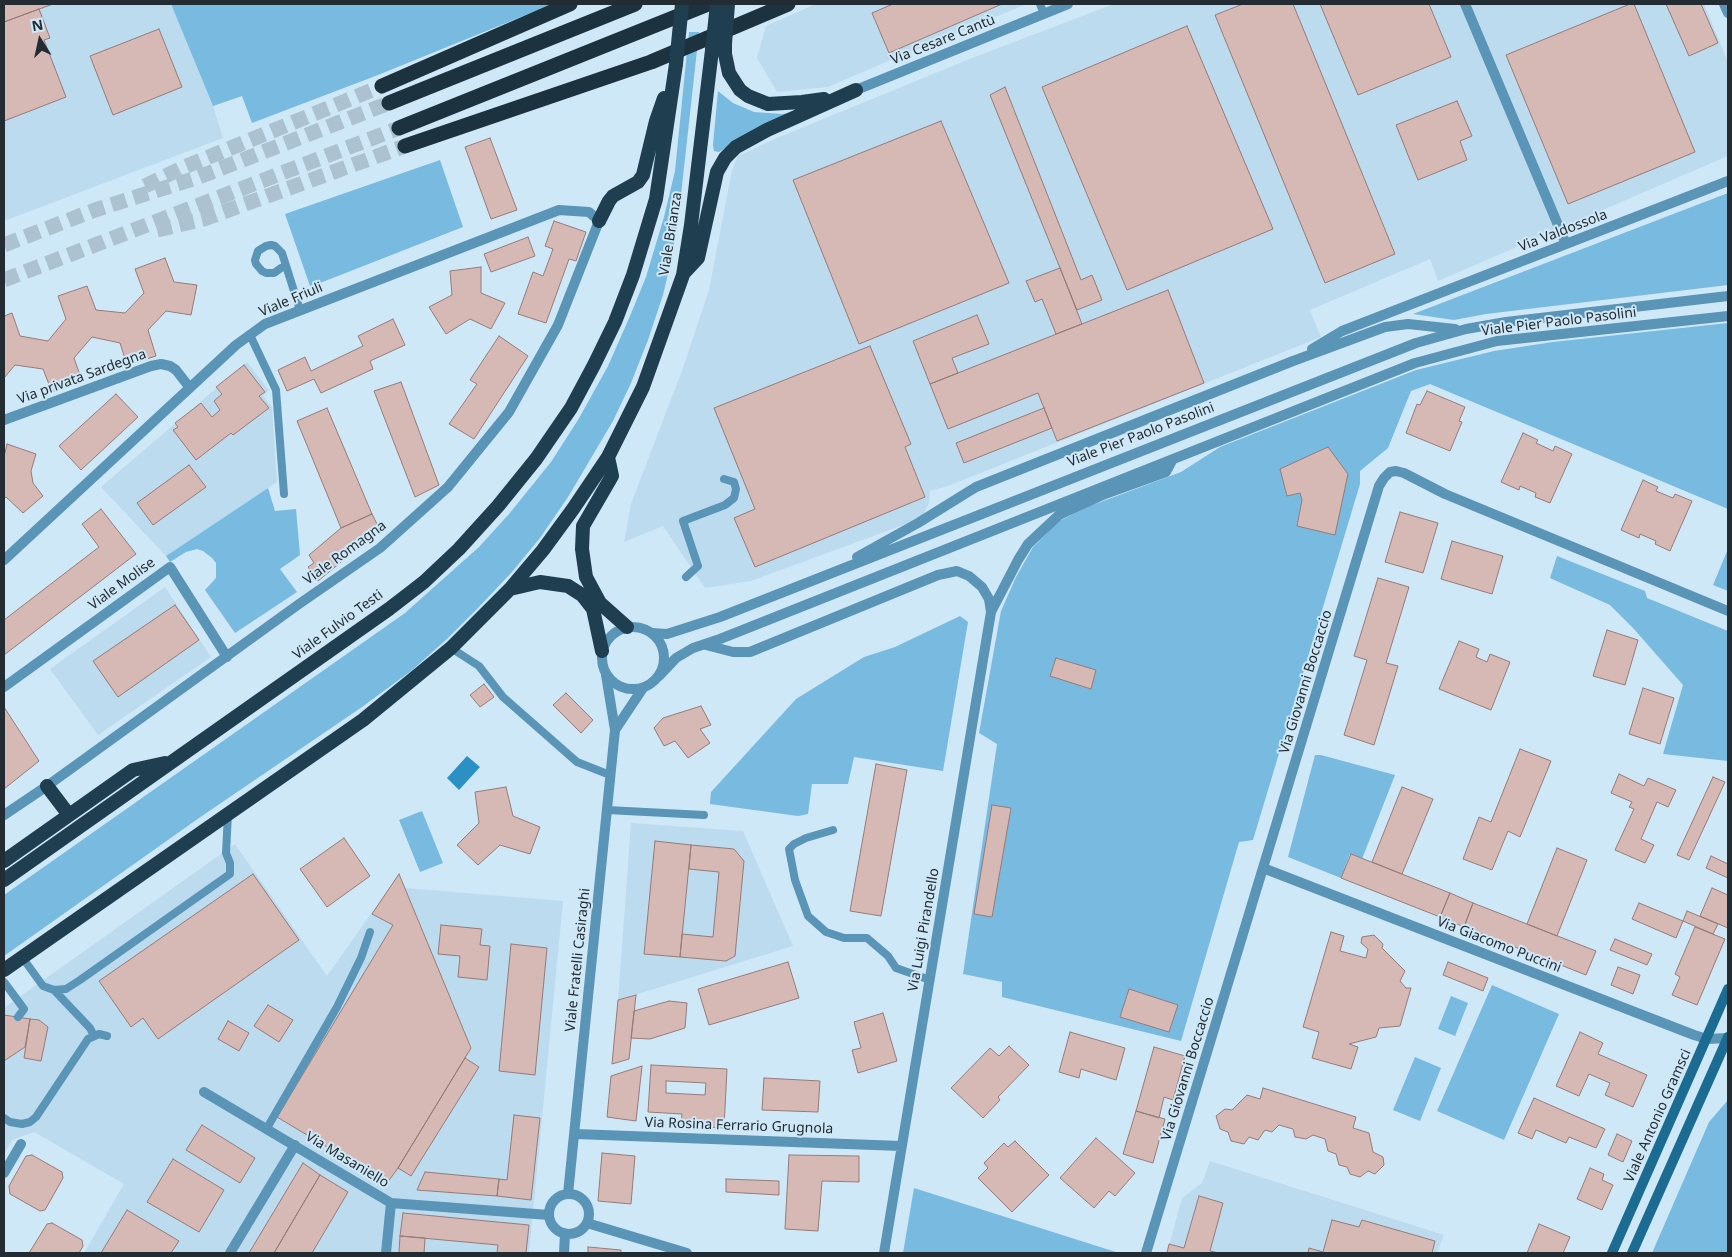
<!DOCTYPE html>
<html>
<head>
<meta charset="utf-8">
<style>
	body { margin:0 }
	#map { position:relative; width:1732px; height:1257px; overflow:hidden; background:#cfe8f7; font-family:"Noto Sans",sans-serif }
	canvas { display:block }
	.frame { position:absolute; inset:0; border:5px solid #232c32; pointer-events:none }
	.north { position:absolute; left:15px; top:15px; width:50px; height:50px; -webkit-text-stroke:4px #cfe8f7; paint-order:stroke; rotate:350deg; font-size:14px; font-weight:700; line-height:20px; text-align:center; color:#232c32 }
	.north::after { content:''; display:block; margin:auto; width:18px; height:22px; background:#232c32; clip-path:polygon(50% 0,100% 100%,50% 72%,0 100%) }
</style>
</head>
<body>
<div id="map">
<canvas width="1732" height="1257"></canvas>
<div class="frame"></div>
<div class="north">N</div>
</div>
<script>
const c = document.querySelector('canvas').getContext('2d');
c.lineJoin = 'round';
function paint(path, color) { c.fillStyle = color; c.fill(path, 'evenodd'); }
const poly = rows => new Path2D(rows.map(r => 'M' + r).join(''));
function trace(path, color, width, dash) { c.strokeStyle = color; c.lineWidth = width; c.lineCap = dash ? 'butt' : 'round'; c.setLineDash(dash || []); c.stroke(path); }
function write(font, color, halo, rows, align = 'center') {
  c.font = font + ' "Noto Sans",sans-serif'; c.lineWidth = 4; c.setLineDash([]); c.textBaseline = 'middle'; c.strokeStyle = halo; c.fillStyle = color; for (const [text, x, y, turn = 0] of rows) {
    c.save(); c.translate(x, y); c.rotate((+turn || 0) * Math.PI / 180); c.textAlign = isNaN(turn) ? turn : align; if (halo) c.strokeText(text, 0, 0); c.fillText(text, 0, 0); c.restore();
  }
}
const built = poly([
	[4,4,171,4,213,106,223,138,4,221],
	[816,4,1027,4,886,62,828,87,777,92,757,58,766,26],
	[1114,4,1704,4,1728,62,1728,156,1438,281,1430,259,1310,310,1321,337,948,486,930,491,929,503,922,518,751,581,705,588,663,526,624,542,631,504,683,368,709,290,732,170,738,156,777,138,972,58],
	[247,362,269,390,263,396,272,407,277,482,166,556,101,487],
	[165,587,211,657,98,735,50,669],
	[631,823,743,831,793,946,618,1000],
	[235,844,327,976,399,874,405,888,563,901,529,1253,84,1253,124,1184,34,1132,12,1140,4,1154,4,1008],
	[1210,1161,1444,1235,1437,1253,1167,1253,1182,1198,1202,1183]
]);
const green = poly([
	[171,4,553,4,378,75,252,123,242,96,213,106],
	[689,32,699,32,679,213,672,257,663,295,648,340,631,383,613,421,568,497,540,538,512,572,478,608,447,639,411,671,362,707,199,818,4,956,4,895,405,613,479,547,509,514,551,462,578,420,608,366,630,316,646,277,664,217,675,171],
	[718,91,733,103,754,112,782,114,800,111,733,143,719,152,714,151,713,145],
	[440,160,463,227,320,283,310,286,285,214],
	[1728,193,1728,285,1486,314,1454,320,1413,314],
	[1728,323,1728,509,1430,384,1411,391,1388,448,1360,471,1360,484,1253,840,1239,842,1181,1041,1002,997,1002,982,963,974,997,744,979,733,1001,611,1016,577,1033,547,1059,521,1090,506,1181,472,1220,447,1416,370,1494,351,1553,342],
	[268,488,275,511,296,509,300,555,280,569,297,592,235,633,205,590,216,578,216,563,212,558,203,551,197,549,186,552,170,562,166,556],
	[1728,549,1728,591,1713,585],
	[1557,556,1645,591,1647,598,1728,631,1728,761,1663,754,1683,685,1634,629,1610,605,1550,578],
	[960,616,968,622,943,771,854,757,848,784,812,784,808,814,798,816,710,804,711,792,796,699,864,657,895,647],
	[1315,755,1321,755,1395,775,1362,859,1350,854,1341,878,1288,857],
	[422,811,443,863,420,872,399,820],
	[1492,985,1559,1014,1504,1140,1437,1111],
	[1451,996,1468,1003,1455,1036,1438,1029],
	[1415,1057,1441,1068,1420,1121,1393,1110],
	[1728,1100,1728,1253,1652,1253,1709,1122],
	[914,1188,1119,1253,903,1253]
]);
const water = poly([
	[467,756,480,767,459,790,447,778]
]);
const building = poly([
	[4,4,53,4,4,22,4,4],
	[893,4,1002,4,889,53,872,13,893,4],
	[1243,4,1293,4,1395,254,1325,283,1215,15,1243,4],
	[1320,4,1429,4,1451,57,1358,95,1320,4],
	[1630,4,1634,4,1695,152,1568,204,1506,55,1630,4],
	[1666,4,1701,4,1718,43,1689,56,1666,4],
	[39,9,50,38,44,40,66,97,4,121,4,22,39,9],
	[1187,26,1273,229,1127,290,1042,87,1187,26],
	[159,29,182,87,113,115,90,56,159,29],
	[1005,87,1081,280,1092,275,1102,300,1077,310,990,95,1005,87],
	[1457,101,1472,136,1460,141,1467,160,1418,180,1396,125,1457,101],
	[941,121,1009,283,859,344,793,180,941,121],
	[490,138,517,210,491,219,465,147,490,138],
	[554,221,586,232,576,261,569,259,546,323,518,314,533,272,543,276,553,249,545,246,554,221],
	[528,237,535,256,491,272,484,254,528,237],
	[165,258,174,282,197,285,191,315,166,311,148,330,156,356,127,365,120,343,92,337,74,358,82,381,52,392,43,369,15,365,4,378,4,316,12,313,20,336,48,341,66,319,58,296,87,286,96,310,125,313,144,293,135,269,165,258],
	[481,267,481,293,505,303,491,329,470,319,446,334,429,307,452,295,450,271,481,267],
	[1060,268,1082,324,1056,334,1042,299,1035,302,1026,281,1060,268],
	[1168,290,1204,383,1057,441,1038,393,948,429,930,384,1168,290],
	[977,315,989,344,952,358,958,373,930,384,913,341,977,315],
	[393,319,405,345,370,361,373,369,321,393,314,379,287,391,278,370,305,357,311,371,363,346,358,336,393,319],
	[499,336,528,356,474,439,449,424,477,384,470,380,499,336],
	[870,346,911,444,905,447,925,497,755,567,734,518,755,509,714,408,870,346],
	[244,365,265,392,259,396,269,408,233,435,231,433,196,460,173,430,178,427,175,423,201,403,212,417,220,410,214,401,222,394,216,387,244,365],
	[401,382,439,485,415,497,374,391,401,382],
	[1427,391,1465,407,1459,421,1462,422,1450,451,1406,433,1417,404,1420,405,1427,391],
	[116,394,138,417,81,470,59,446,116,394],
	[327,408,372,514,341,528,297,421,327,408],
	[1044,408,1052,428,964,463,956,443,1044,408],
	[1523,433,1538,440,1536,443,1553,451,1555,446,1572,454,1550,503,1535,497,1536,493,1520,486,1519,490,1501,482,1523,433],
	[7,444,36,454,31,471,33,483,43,496,23,513,6,497,4,498,4,457,7,444],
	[1328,447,1348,474,1335,535,1297,526,1302,500,1300,493,1287,496,1280,469,1328,447],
	[189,465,206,487,153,525,137,503,189,465],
	[1643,480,1658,487,1656,491,1673,498,1675,494,1692,501,1670,551,1655,544,1656,541,1640,534,1639,538,1621,530,1643,480],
	[101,509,136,554,4,655,4,620,99,547,82,524,101,509],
	[1400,512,1438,523,1423,573,1385,562,1400,512],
	[372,514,380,530,318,581,308,567,314,563,309,555,341,528,372,514],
	[1452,541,1503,556,1492,594,1441,579,1452,541],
	[1378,578,1409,587,1386,663,1398,666,1374,745,1344,735,1367,660,1354,656,1378,578],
	[175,605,199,640,118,697,93,661,175,605],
	[1607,630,1638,640,1625,685,1593,676,1607,630],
	[1459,641,1479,649,1476,657,1487,662,1490,654,1510,662,1491,710,1439,689,1459,641],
	[1056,658,1096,670,1091,689,1050,676,1056,658],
	[484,684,494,697,480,707,470,695,484,684],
	[1643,688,1674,698,1660,744,1629,734,1643,688],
	[566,693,593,720,581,733,553,705,566,693],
	[701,706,711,725,700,729,710,743,688,758,675,741,664,746,654,728,663,718,701,706],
	[4,707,39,761,4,789,4,707],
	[1520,749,1551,761,1520,837,1508,831,1492,870,1463,859,1479,817,1491,822,1520,749],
	[876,764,907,770,881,916,850,911,876,764],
	[1619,774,1644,786,1648,778,1676,790,1668,807,1657,802,1641,839,1654,845,1645,863,1615,850,1634,809,1629,807,1632,802,1611,793,1619,774],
	[1713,777,1725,782,1689,860,1677,855,1713,777],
	[506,787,513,816,540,827,530,854,500,845,478,865,457,845,479,823,475,792,506,787],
	[1402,787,1433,799,1402,874,1372,862,1402,787],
	[992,805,1011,808,992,917,974,914,992,805],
	[344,838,370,876,327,907,300,869,344,838],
	[655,841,691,845,680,957,644,954,655,841],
	[691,845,734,849,744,861,735,956,726,961,680,957,682,934,713,937,719,872,689,869,691,845],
	[1557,848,1587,860,1557,936,1527,924,1557,848],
	[1351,854,1450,893,1440,917,1341,878,1351,854],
	[1711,856,1728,864,1728,878,1706,868,1711,856],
	[253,874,299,940,158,1039,143,1018,131,1027,99,981,253,874],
	[399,874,471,1048,398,1168,387,1183,277,1117,393,925,372,914,399,874],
	[1712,888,1728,895,1728,928,1700,916,1712,888],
	[1450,893,1473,903,1464,927,1440,917,1450,893],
	[1473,903,1596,951,1586,975,1464,927,1473,903],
	[1639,903,1683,921,1676,938,1632,919,1639,903],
	[1687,911,1718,924,1713,934,1683,921,1687,911],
	[441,925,482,929,480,945,490,946,487,980,458,977,460,956,438,954,441,925],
	[1695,927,1725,939,1697,1005,1672,995,1680,977,1675,974,1695,927],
	[1331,932,1344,936,1340,951,1366,958,1368,949,1361,943,1362,937,1374,935,1383,944,1382,948,1405,971,1400,981,1406,988,1411,988,1400,1026,1379,1028,1376,1037,1349,1044,1358,1047,1351,1069,1312,1058,1319,1032,1303,1027,1331,932],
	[1615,939,1652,954,1647,965,1610,950,1615,939],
	[511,944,547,948,535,1075,499,1071,511,944],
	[788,962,799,998,709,1025,698,989,788,962],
	[1448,962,1488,978,1483,991,1443,975,1448,962],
	[1618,967,1640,975,1633,994,1611,985,1618,967],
	[1129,989,1178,1005,1169,1032,1120,1017,1129,989],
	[636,995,629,1059,612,1064,618,1000,636,995],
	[669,1001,687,1003,685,1028,650,1039,631,1038,634,1011,669,1001],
	[268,1005,293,1020,279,1042,254,1026,268,1005],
	[883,1013,897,1061,858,1073,852,1050,861,1048,854,1022,883,1013],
	[4,1015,30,1019,25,1047,4,1061,4,1015],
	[30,1019,39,1020,48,1027,41,1061,24,1058,30,1019],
	[228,1021,249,1033,239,1051,218,1039,228,1021],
	[1070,1032,1125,1048,1116,1080,1081,1069,1079,1078,1059,1072,1070,1032],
	[1580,1032,1603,1043,1598,1054,1647,1075,1633,1107,1605,1095,1610,1083,1589,1074,1579,1096,1556,1086,1580,1032],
	[1009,1046,1029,1065,998,1097,1000,1100,983,1118,951,1088,990,1048,999,1056,1009,1046],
	[1154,1047,1185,1056,1173,1100,1164,1097,1159,1118,1136,1111,1154,1047],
	[465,1058,479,1067,411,1176,398,1168,465,1058],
	[651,1065,727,1069,724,1128,681,1125,682,1114,648,1112,651,1065],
	[666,1081,706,1083,705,1095,666,1093,666,1081],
	[642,1066,636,1121,607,1117,611,1076,642,1066],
	[764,1078,820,1081,818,1112,762,1110,764,1078],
	[1263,1088,1356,1117,1353,1128,1369,1133,1373,1152,1383,1157,1384,1165,1375,1174,1368,1171,1360,1177,1350,1174,1347,1167,1339,1165,1336,1154,1328,1151,1325,1139,1313,1135,1306,1139,1295,1137,1293,1129,1279,1125,1272,1132,1265,1130,1258,1140,1249,1137,1244,1144,1231,1141,1228,1132,1220,1129,1216,1116,1225,1109,1232,1110,1247,1095,1260,1099,1263,1088],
	[1534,1098,1605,1129,1596,1148,1569,1137,1566,1143,1536,1130,1532,1139,1518,1133,1534,1098],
	[1136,1111,1165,1119,1153,1163,1123,1154,1136,1111],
	[514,1115,540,1118,531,1200,497,1196,499,1179,507,1180,514,1115],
	[202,1125,255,1158,240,1183,186,1150,202,1125],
	[1617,1134,1632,1141,1623,1162,1608,1155,1617,1134],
	[1096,1138,1135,1173,1115,1196,1109,1191,1094,1208,1060,1178,1096,1138],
	[1015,1141,1049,1175,1012,1212,978,1178,988,1168,984,1163,1004,1143,1008,1147,1015,1141],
	[602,1153,635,1156,631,1204,598,1201,602,1153],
	[32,1155,62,1172,63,1178,45,1210,40,1211,10,1194,9,1186,26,1156,32,1155],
	[789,1155,859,1156,859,1182,822,1181,818,1231,785,1229,789,1155],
	[173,1159,224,1190,199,1232,147,1202,173,1159],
	[303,1163,320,1175,274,1253,249,1253,303,1163],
	[1590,1168,1604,1174,1602,1180,1613,1185,1602,1210,1577,1199,1590,1168],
	[425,1172,499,1179,497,1196,417,1190,425,1172],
	[320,1175,348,1192,312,1253,274,1253,320,1175],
	[726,1179,779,1181,779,1195,726,1192,726,1179],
	[1199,1196,1223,1203,1210,1251,1219,1253,1167,1253,1169,1244,1184,1248,1199,1196],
	[127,1210,179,1241,171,1253,101,1253,127,1210],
	[403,1213,529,1225,526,1253,497,1253,498,1245,400,1236,403,1213],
	[1332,1220,1359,1227,1362,1220,1435,1241,1432,1253,1308,1253,1309,1248,1323,1252,1332,1220],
	[52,1223,82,1240,83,1246,79,1253,29,1253,47,1224,52,1223],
	[1539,1224,1570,1237,1563,1253,1527,1253,1539,1224],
	[400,1236,425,1238,424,1253,399,1253,400,1236],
	[588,1247,621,1250,621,1253,588,1253,588,1247]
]);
const motorwayTunnel = poly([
	[145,186,182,168,382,86],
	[157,230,204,219,405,146],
	[4,245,95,210,199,177,389,103],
	[4,280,399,128]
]);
const service = poly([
	[1040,4,1044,14],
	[281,268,274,273,266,273,262,271,256,264,255,260,258,251,266,246,271,245,275,246,282,253,300,310],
	[250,335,276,390,284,494],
	[686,577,698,566,683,521,725,505,734,498,736,489,734,482,724,479],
	[451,648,479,666,503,697,577,762,610,775],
	[607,810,704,815],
	[833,830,806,838,794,844,789,849,795,880,808,916,826,932,844,938,867,938,888,956,896,968,930,980],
	[22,957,43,986,54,990,66,989,80,980,230,874,230,863,226,853,228,814],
	[4,982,24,1009,18,1017],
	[54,990,90,1028,94,1036],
	[4,1118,10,1122,22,1124,30,1122,36,1117,88,1039,99,1034,107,1036],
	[267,1128,337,1007,361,958,370,932]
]);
const minor = poly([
	[1465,4,1566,244],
	[1724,4,1728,13],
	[856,90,1068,4],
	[1312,349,1342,331,1728,181],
	[4,420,151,366,161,364,170,366,176,370,190,388],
	[857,557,918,523,976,487,1293,361,1385,327,1408,324,1455,329],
	[4,560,236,345,265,324,559,210,589,212,599,221,558,325,509,412,448,487,380,548,299,604,47,786,4,815],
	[652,633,667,634,720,617,1416,343,1466,329,1506,322,1728,296],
	[706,645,733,652,750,652,938,575,957,571,969,576,982,587,989,599,991,612],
	[659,676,676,658,693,648,720,639,1415,363,1497,341,1728,316],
	[4,687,170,567,227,657],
	[1263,868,1694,1035,1707,1039,1728,1038],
	[204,1092,391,1203,549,1215],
	[575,1134,901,1146],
	[4,1173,21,1144],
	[587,1223,687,1253],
	[230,1253,295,1145],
	[386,1253,391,1203],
	[884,1253,991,612,1018,560,1028,544,1059,515,1105,494,1166,472,1173,459],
	[1146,1253,1379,486,1384,478,1390,472,1396,471,1404,473,1445,494,1728,611]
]);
const tertiary = poly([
	'602 658a31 31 0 1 1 62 0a31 31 0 1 1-62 0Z',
	[615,730,643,688],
	[568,1194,615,730,606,675],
	'549 1214a20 20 0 1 1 40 0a20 20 0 1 1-40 0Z',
	[564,1253,565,1234]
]);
const secondary = poly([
	[1612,1253,1728,989],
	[1632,1253,1728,1037]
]);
const trunk = poly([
	[725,44,725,54,729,73,740,90,748,96,768,104,802,102,824,99],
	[599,221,609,201,613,196,638,182,643,175,656,121,664,98],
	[683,274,698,258,717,172,725,158,736,147,767,130,856,90],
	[608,457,612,476,583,526,582,549,586,577,600,603,627,627],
	[510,589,540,582,568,586,582,595,593,609,602,651],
	[47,786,69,815],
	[4,861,133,770,165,763],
	[4,880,389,609,424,582,459,549,498,506,536,459,571,408,594,365,615,322,633,275,656,199,676,64],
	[4,970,363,720,451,648,510,589,543,550,573,509,608,457,643,387,683,275,691,225,712,50]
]);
const motorway = poly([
	[382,86,570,4],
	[389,103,635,4],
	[399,128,708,4],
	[405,146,651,62,788,4]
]);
const trunkBridge = poly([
	[725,44,728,4],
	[712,50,717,4],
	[676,64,682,4]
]);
const streetNames = [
	["Via Cesare Cantù",943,40,-22],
	["Via Valdossola",1563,231,-21],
	["Viale Brianza",671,234,-81],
	["Viale Friuli",291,300,-23],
	["Viale Pier Paolo Pasolini",1559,322,-7],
	["Via privata Sardegna",82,377,-20],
	["Viale Pier Paolo Pasolini",1141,435,-21],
	["Viale Romagna",345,553,-36],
	["Viale Molise",122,584,-36],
	["Viale Fulvio Testi",338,625,-36],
	["Via Giovanni Boccaccio",1306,682,-73],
	["Via Luigi Pirandello",924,930,-80],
	["Via Giacomo Puccini",1499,945,21],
	["Viale Fratelli Casiraghi",578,960,-84],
	["Via Giovanni Boccaccio",1188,1069,-73],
	["Viale Antonio Gramsci",1658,1116,-66],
	["Via Rosina Ferrario Grugnola",739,1126,2],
	["Via Masaniello",347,1160,31]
];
paint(built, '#bcdbee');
paint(green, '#79bae0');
paint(water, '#2b91c4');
paint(building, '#d6b9b5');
trace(building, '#967b78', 1);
trace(motorwayTunnel, '#adc2d0', 15, [15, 8]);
trace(service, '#5a94b7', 8);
trace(minor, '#5a94b7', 10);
trace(tertiary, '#5a94b7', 10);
trace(secondary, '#1b6b93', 10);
trace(trunk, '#1f3f50', 14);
trace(motorway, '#1c323e', 15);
trace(trunkBridge, '#1f3f50', 14);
write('14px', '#232c32', '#cfe8f7', streetNames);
</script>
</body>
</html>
